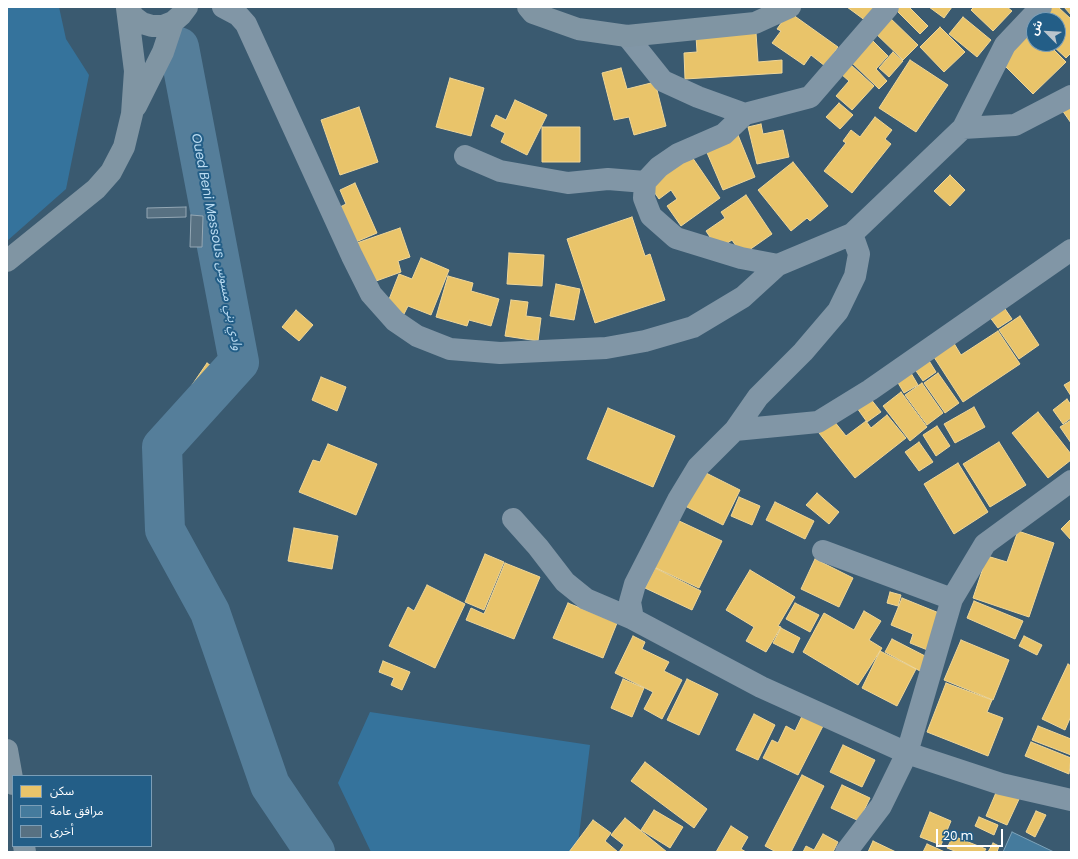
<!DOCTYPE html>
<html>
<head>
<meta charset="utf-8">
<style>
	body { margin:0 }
	#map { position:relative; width:1078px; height:859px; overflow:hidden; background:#3a5a70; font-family:Poppins,"Noto Sans Arabic",sans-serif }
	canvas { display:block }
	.frame { position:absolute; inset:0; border:8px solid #fff; pointer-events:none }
	.legend { position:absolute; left:12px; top:775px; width:140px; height:72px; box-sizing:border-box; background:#235e87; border:1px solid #7b9eb7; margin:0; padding:5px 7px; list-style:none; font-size:12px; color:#fff }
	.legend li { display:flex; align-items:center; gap:8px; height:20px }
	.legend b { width:20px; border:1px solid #7b9eb7 }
	.north { position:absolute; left:1026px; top:12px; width:40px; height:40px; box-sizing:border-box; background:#235e87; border:1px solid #7b9eb7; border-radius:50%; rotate:294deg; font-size:11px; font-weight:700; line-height:16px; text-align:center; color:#fff }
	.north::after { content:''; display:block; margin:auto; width:14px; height:18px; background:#bac5cd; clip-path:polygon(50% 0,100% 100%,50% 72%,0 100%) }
	.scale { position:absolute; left:936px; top:829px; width:67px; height:18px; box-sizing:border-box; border:2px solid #fff; border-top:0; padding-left:5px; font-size:12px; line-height:14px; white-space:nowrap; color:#fff; -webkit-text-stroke:3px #235e87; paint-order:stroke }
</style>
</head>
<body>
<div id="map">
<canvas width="1078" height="859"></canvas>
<div class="frame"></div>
<ul class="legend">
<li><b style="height:11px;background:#e9c46a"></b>سكن</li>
<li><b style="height:11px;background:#457b9d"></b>مرافق عامة</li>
<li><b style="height:11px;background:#587182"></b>أخرى</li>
</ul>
<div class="north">ش</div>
<div class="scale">20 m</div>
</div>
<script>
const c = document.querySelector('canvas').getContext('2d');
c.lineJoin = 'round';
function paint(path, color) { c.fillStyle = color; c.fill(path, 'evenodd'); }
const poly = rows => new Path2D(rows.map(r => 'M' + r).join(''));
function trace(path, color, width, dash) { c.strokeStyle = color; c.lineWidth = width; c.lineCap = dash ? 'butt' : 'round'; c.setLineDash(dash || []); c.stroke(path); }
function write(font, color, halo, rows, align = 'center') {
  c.font = font + ' Poppins,"Noto Sans Arabic",sans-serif'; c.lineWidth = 4; c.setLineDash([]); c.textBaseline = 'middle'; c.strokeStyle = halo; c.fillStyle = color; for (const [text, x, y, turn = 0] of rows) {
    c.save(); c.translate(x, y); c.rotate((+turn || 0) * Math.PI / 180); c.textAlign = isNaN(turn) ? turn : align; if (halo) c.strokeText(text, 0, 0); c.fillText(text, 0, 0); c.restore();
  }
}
const green = poly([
	[7,7,59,7,66,39,89,75,66,189,7,241],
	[370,712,590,745,577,852,371,852,338,783]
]);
const homes = poly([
	[847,7,877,7,866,21,847,7],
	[898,7,909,7,928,26,920,34,895,9,898,7],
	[929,7,952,7,944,18,929,7],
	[974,7,1007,7,1012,11,993,31,971,10,974,7],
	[1047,7,1058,7,1071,19,1071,53,1066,58,1051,44,1058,44,1058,20,1035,20,1047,7],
	[1064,7,1071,7,1071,15,1064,7],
	[789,12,838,47,825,66,811,55,804,65,772,43,781,31,777,29,789,12],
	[886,14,918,45,903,60,871,29,886,14],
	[963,17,991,40,977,57,949,34,963,17],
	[940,27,965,52,944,72,920,47,940,27],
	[1034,30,1034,44,1048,44,1066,62,1033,94,1000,61,1034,30],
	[756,33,758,62,782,60,782,73,685,79,684,53,697,52,696,36,756,33],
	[867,35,888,56,876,69,887,81,879,89,846,57,867,35],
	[893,52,903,61,889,77,879,68,893,52],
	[910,60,948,85,916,132,879,108,910,60],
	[850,64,874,86,852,110,836,96,849,81,841,74,850,64],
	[621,68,627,89,655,82,666,126,634,135,629,117,614,120,602,73,621,68],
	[450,78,484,88,471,136,436,127,450,78],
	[515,100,547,115,527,155,501,142,505,133,491,126,496,115,506,120,515,100],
	[839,103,853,115,840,129,826,117,839,103],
	[1071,104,1071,123,1062,110,1071,104],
	[359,107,378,162,340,175,321,120,359,107],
	[875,117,892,130,885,139,891,144,852,193,824,171,846,143,843,141,851,130,860,137,875,117],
	[761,124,763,134,783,130,789,157,757,164,748,127,761,124],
	[542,127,580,127,580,162,542,162,542,127],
	[738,135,755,177,723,190,705,148,738,135],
	[690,154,720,198,681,226,667,206,677,199,671,190,659,199,648,183,690,154],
	[793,162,828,206,810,221,807,218,791,231,758,190,793,162],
	[950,175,965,190,950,206,934,191,950,175],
	[355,183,377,233,351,244,336,209,346,204,340,190,355,183],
	[746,195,772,234,742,255,732,240,718,249,706,231,725,218,721,212,746,195],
	[632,217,645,256,650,254,665,300,595,323,567,239,632,217],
	[400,228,410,257,398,261,401,272,365,285,351,245,400,228],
	[509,253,544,255,542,286,507,284,509,253],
	[421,258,449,270,431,315,408,306,404,314,386,307,399,274,412,279,421,258],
	[448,276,473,283,471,291,499,299,491,326,469,320,467,326,436,317,448,276],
	[556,284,580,289,574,320,550,316,556,284],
	[511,300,528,302,526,316,541,318,538,341,505,336,511,300],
	[1003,306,1012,319,998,328,989,316,1003,306],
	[296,310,313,325,299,341,282,327,296,310],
	[1020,316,1039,345,1019,359,999,330,1020,316],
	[998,331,1020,364,963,402,932,354,952,340,961,355,998,331],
	[928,359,936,372,923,381,914,368,928,359],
	[207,363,237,384,222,406,192,385,207,363],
	[911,373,918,385,904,393,897,381,911,373],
	[938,373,959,403,945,413,924,383,938,373],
	[321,377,346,387,337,411,312,400,321,377],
	[1071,381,1071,396,1064,385,1071,381],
	[922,383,943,413,927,425,905,395,922,383],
	[901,392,927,427,910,441,883,406,901,392],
	[870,398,881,412,867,422,857,408,870,398],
	[1067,399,1071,405,1071,418,1063,424,1053,410,1067,399],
	[974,407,985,427,955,443,944,424,974,407],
	[608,408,675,436,653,487,587,459,608,408],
	[1038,412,1071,454,1071,460,1048,478,1012,433,1038,412],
	[887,415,906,438,855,478,819,433,834,421,846,436,866,421,871,428,887,415],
	[1071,420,1071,443,1060,427,1071,420],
	[937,426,950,446,936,456,923,435,937,426],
	[919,442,933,462,919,471,905,452,919,442],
	[999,442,1026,485,990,507,963,464,999,442],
	[328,444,377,464,356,515,299,492,313,460,320,462,328,444],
	[958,463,988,512,954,534,924,484,958,463],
	[698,469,740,490,723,525,681,504,698,469],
	[817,493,839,512,829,524,806,505,817,493],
	[739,497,760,506,752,525,731,516,739,497],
	[775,502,814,521,805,539,766,520,775,502],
	[1071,519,1071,540,1061,529,1071,519],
	[677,520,722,541,699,588,654,567,677,520],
	[294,528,338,536,332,569,288,561,294,528],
	[1018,531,1054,543,1029,617,973,598,987,556,1007,562,1018,531],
	[485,554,504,562,484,610,465,602,485,554],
	[815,559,853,578,839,607,801,589,815,559],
	[505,563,540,577,514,639,466,620,471,608,484,614,505,563],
	[655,568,701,591,692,610,645,588,655,568],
	[750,570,795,597,778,626,781,627,766,652,746,641,754,627,726,610,750,570],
	[427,585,465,604,435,668,389,646,408,607,414,611,427,585],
	[890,592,901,595,898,606,887,603,890,592],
	[902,598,944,615,930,651,910,643,913,634,891,625,902,598],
	[974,601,1023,621,1015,639,967,618,974,601],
	[568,603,617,623,603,658,553,638,568,603],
	[795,603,819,615,810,632,786,619,795,603],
	[864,611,881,621,869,640,882,648,858,685,803,652,824,613,854,630,864,611],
	[781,628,800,638,793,653,773,643,781,628],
	[633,636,645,642,642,649,669,662,664,671,682,680,662,719,644,709,653,692,615,673,633,636],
	[1024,636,1042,645,1037,655,1019,646,1024,636],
	[892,639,927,657,920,671,885,652,892,639],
	[961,640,1009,660,993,700,944,680,961,640],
	[880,651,916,669,897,706,862,688,880,651],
	[383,661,410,672,402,690,391,685,394,678,379,672,383,661],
	[1068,664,1071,666,1071,716,1065,730,1042,719,1068,664],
	[623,679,644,688,632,717,611,708,623,679],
	[687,679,718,694,699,735,667,720,687,679],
	[946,683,992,700,987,712,1003,718,988,756,927,732,946,683],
	[754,714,775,725,758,760,736,750,754,714],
	[803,714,824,724,798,775,763,758,772,740,778,743,786,726,795,731,803,714],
	[1038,726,1071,739,1071,755,1032,740,1038,726],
	[1031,742,1071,758,1069,774,1025,756,1031,742],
	[843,745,875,760,862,787,830,772,843,745],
	[645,762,707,809,694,828,631,781,645,762],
	[802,775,824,786,791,852,776,852,765,846,802,775],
	[842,785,870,798,859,821,831,808,842,785],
	[998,788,1020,797,1007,825,986,816,998,788],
	[654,810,683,827,670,848,641,830,654,810],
	[1036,811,1046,815,1035,837,1026,832,1036,811],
	[930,812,951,821,941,845,920,837,930,812],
	[979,817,998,825,994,835,975,826,979,817],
	[625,818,667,852,619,852,624,845,611,835,625,818],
	[593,820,611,833,605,841,618,852,569,852,593,820],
	[731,826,748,837,741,849,746,852,716,852,731,826],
	[823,834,838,842,833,852,803,852,806,846,814,850,823,834],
	[953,836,986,849,984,852,957,852,947,848,953,836],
	[873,841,896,852,868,852,873,841],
	[993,843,999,846,997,852,988,852,993,843],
	[927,844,945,852,923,852,927,844]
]);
const public = poly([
	[1012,832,1054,852,1003,852,1012,832]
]);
const river = poly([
	[179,47,239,362,162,447,165,530,210,612,270,785,315,852]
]);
const building = poly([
	[186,207,186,217,147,218,147,208,186,207],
	[191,215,203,216,202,247,190,247,191,215]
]);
const minor = poly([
	[223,7,238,15,246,24,352,256,371,294,395,321,417,336,450,349,500,353,606,348,645,341,693,327,743,297,778,265],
	[627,36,663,81,698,97,745,114,724,134,678,154,659,167,645,182,644,198,651,216,676,238,741,258,778,265,852,234,963,128,1005,45,1041,7],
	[745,114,810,97,888,7],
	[963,128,1015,125,1071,96],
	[465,156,500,171,568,183,608,179,645,182],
	[852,234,859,254,855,276,838,311,803,352,758,397,735,430,698,467,678,500,635,584,630,602,633,619,761,687,907,753,1001,784,1071,800],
	[735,430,818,422,870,390,1071,250],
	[513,519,538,547,565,582,586,599,633,619],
	[823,551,952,599],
	[846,852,881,806,907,753,952,599,985,544,1071,481]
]);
const primary = poly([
	[127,7,134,17,142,23,152,26,163,26,173,22,181,15,187,7],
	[528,7,533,13,578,29,627,36,755,23,790,7],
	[136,106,163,52,173,22],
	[7,261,96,189,111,172,124,147,132,114,135,71,127,8],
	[7,750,13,784],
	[24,846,25,852]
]);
const waterNames = [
	["Oued Beni Messous وادي بني مسوس",216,242,79]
];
paint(green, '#35739c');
paint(homes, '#e9c46a');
trace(homes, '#f0d697', 1);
paint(public, '#457b9d');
trace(public, '#7da3ba', 1);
trace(river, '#557e9a', 40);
paint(building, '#587182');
trace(building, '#94a7b4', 1);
trace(minor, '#8196a6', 22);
trace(primary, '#8095a3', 22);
write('italic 13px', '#badbf1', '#235e87', waterNames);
</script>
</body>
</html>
